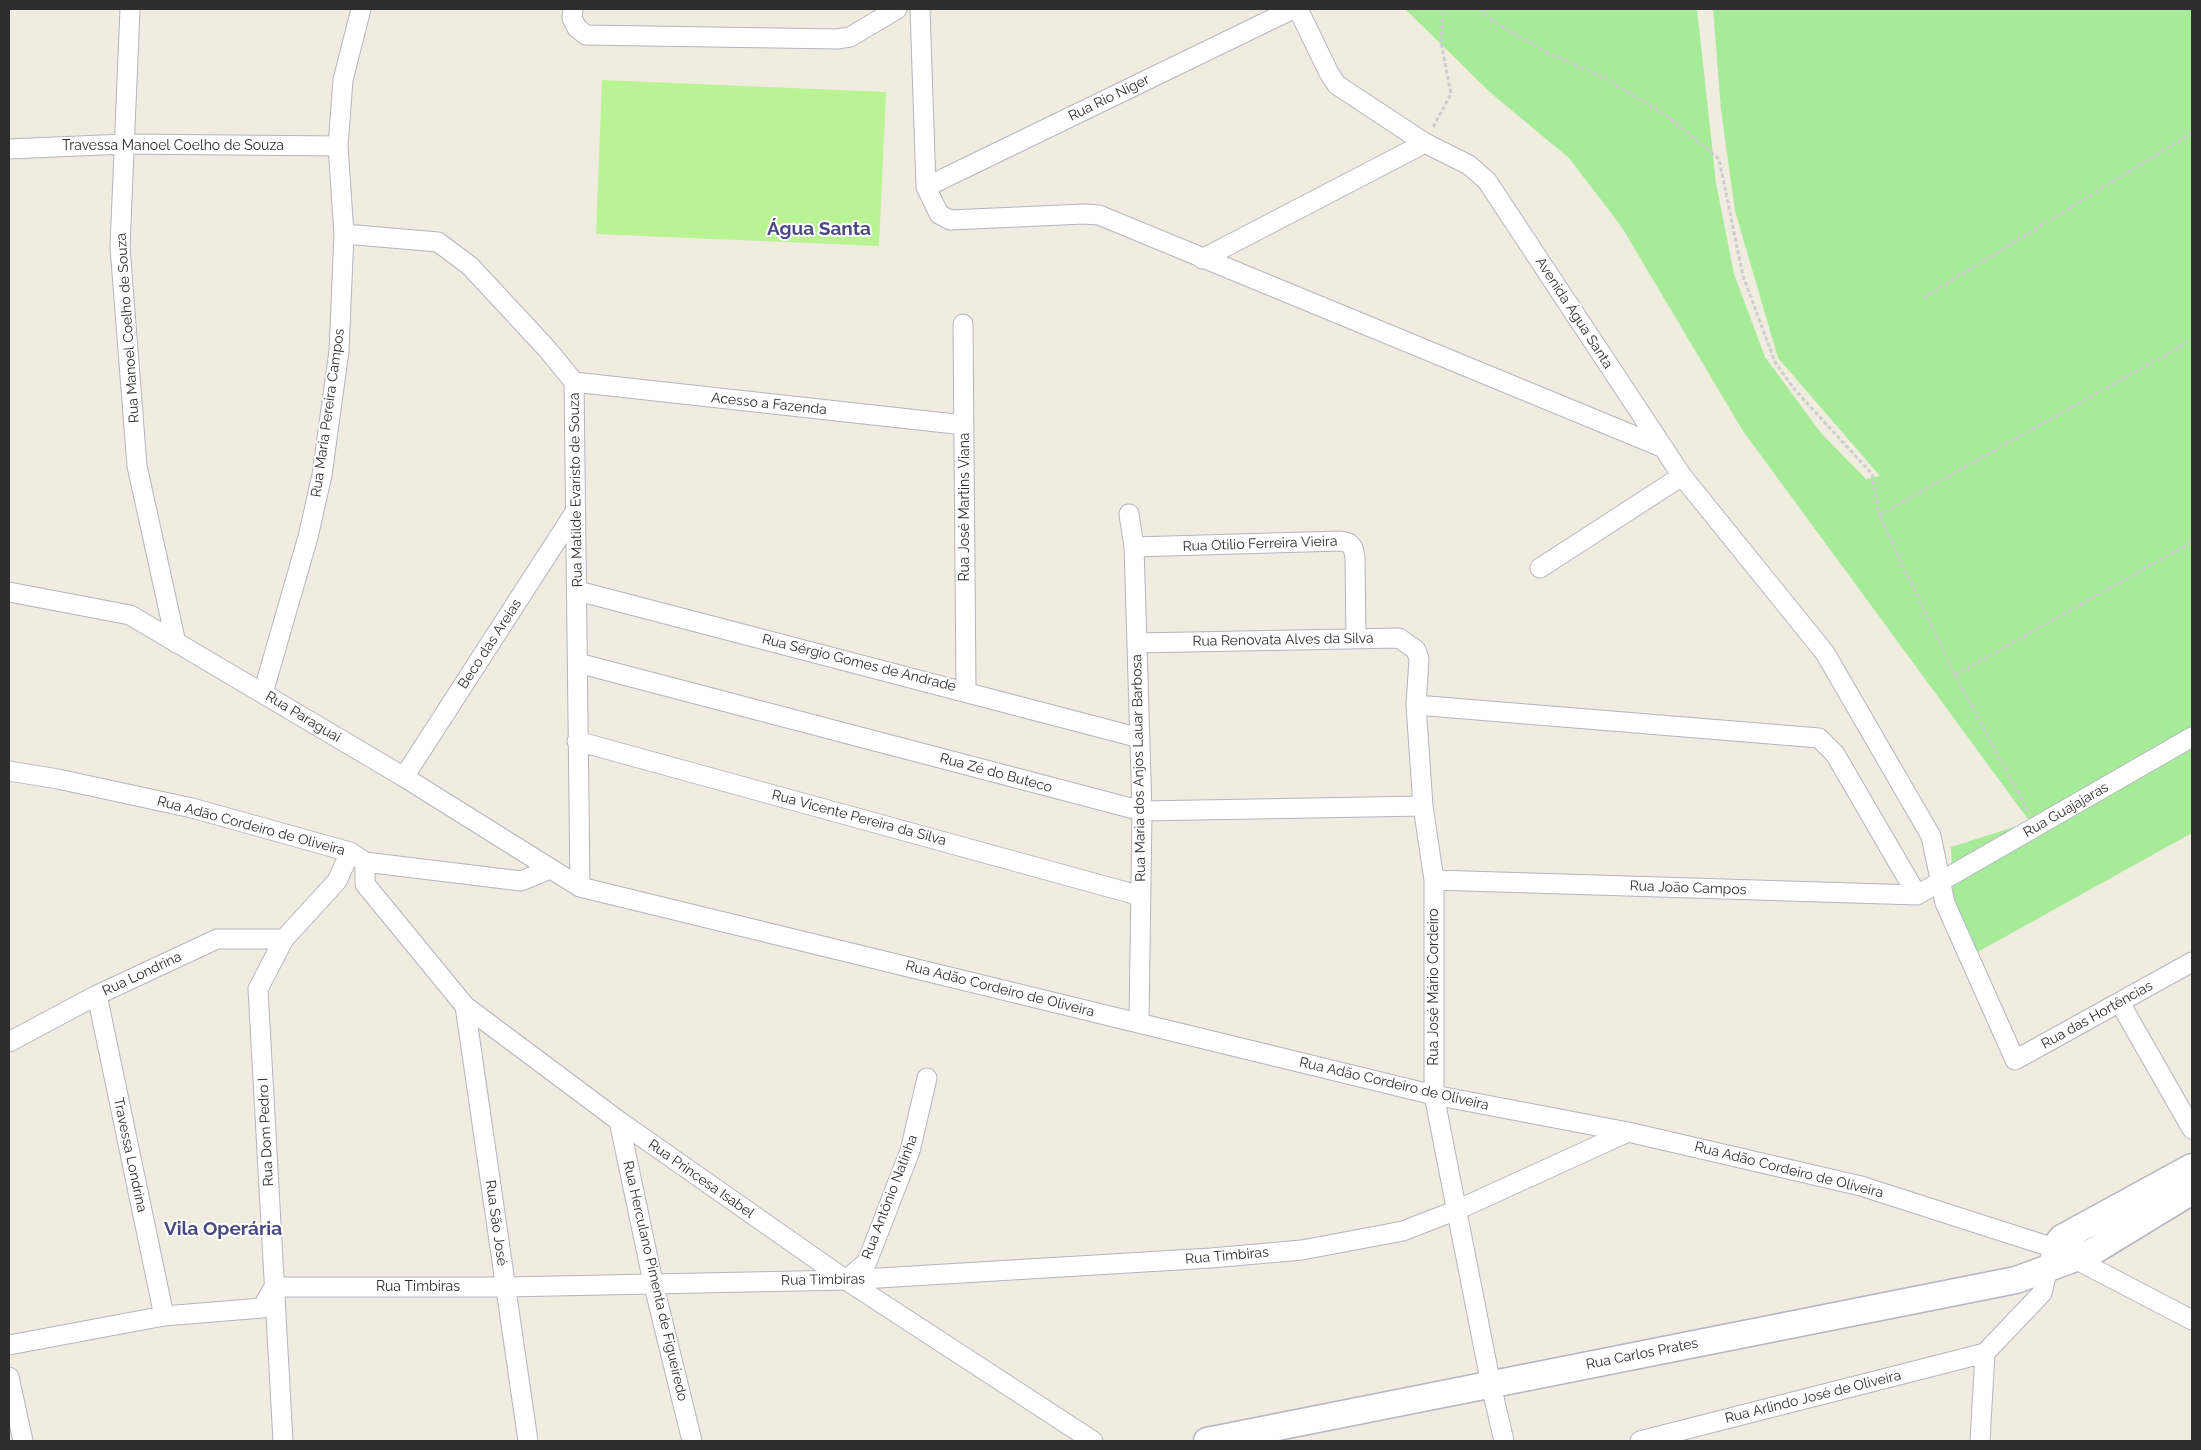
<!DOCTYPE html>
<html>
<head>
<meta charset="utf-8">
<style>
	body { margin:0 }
	#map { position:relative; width:2201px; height:1450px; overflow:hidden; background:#f0ece0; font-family:Raleway,sans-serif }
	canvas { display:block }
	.frame { position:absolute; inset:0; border:10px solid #2e2e2e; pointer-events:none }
</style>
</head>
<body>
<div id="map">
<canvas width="2201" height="1450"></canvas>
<div class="frame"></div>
</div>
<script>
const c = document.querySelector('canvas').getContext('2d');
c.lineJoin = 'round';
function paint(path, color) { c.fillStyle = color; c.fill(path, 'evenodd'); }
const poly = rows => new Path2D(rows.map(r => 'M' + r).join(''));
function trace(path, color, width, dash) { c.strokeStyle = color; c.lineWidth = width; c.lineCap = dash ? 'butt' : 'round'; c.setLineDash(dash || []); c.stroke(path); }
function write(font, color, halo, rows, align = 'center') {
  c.font = font + ' Raleway,sans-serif'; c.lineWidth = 4; c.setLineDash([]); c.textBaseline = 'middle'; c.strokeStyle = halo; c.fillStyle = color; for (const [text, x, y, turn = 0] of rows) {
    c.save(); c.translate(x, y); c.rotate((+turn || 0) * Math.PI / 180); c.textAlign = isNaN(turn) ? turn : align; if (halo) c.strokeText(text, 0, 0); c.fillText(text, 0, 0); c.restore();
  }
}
const green = poly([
	[1405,9,1697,9,1716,183,1734,274,1765,357,1821,433,1866,479,1880,476,1778,358,1735,211,1721,110,1713,9,2192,9,2192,833,1974,954,1953,900,1951,847,2030,822,1743,431,1621,226,1569,158,1492,94]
]);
const pitch = poly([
	[602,80,886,92,879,246,596,234]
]);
const path = poly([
	[1480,9,1493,21,1548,53,1605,78,1666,115,1719,159,1743,276,1775,362,1795,390,1872,474,1879,515],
	[1433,127,1451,94,1441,42,1443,9],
	[1923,298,2192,133],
	[1955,675,2192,542],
	[2028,811,1955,675,1879,515,2192,340]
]);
const street = poly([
	[130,9,120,247,137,466,176,643],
	[573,9,572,18,577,28,586,35,837,39,850,37,897,9],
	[920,9,926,187,939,214,950,220,1084,214,1099,215,1664,448],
	[1298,9,1329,73,1337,85,1425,143,1469,165,1487,181,1682,476,1825,653,1931,836,1945,903,2015,1060,2192,962],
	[9,149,125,144,338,146],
	[926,187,1293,9],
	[344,234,438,242,470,266,548,350,574,382,580,887],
	[1202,259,1425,143],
	[963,324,966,690],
	[574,382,964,425],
	[1129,514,1134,547,1142,811,1139,1022],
	[1134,547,1340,541,1349,543,1353,548,1355,557,1356,638],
	[1540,568,1682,476],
	[578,591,1140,738],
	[9,592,130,615,404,777,580,887,1434,1095,1628,1132,1861,1186,2054,1248,2192,1320],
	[1137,643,1399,638,1416,650,1419,659,1416,705,1423,806,1434,880,1434,1095,1491,1385,1504,1441],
	[578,663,1142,811,1423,806],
	[263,693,308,537,322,475,339,351,344,234,338,146,343,80,361,9],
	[1416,705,1819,738,1835,754,1917,895],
	[577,741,1141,896],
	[9,771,58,779,192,808,350,852,365,862,521,881,550,869],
	[404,777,575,512],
	[365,862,365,884,465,1006,619,1121,846,1280,1093,1441],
	[1434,880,1917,895,2192,737],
	[97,995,164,1316],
	[2120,1003,2192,1129],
	[465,1006,528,1441],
	[9,1042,97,995,217,939,284,939],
	[619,1121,653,1282,692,1441],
	[846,1280,867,1262,910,1151,927,1078],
	[9,1345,164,1316,262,1308,274,1287,506,1287,846,1280,1211,1258,1302,1250,1403,1231,1457,1210,1628,1132],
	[9,1377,23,1441],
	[283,1441,258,989,284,939,337,881,350,852],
	[1640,1441,1985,1353],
	[1980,1441,1985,1353,2042,1293,2050,1259]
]);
const secondary = poly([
	[2054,1248,2062,1238,2192,1167],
	[1207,1441,2016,1280,2092,1252,2192,1191]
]);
const streetNames = [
	["Rua Rio Níger",1109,98,-26],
	["Travessa Manoel Coelho de Souza",173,146],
	["Avenida Água Santa",1574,313,57],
	["Rua Manoel Coelho de Souza",128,328,-94],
	["Acesso a Fazenda",769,404,6],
	["Rua Maria Pereira Campos",328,413,-82],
	["Rua Matilde Evaristo de Souza",576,490,-91],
	["Rua José Martins Viana",965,507,-90],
	["Rua Otilio Ferreira Vieira",1260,544,-2],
	["Rua Renovata Alves da Silva",1283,640,-1],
	["Beco das Areias",490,644,-57],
	["Rua Sérgio Gomes de Andrade",859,663,14],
	["Rua Paraguai",303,717,31],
	["Rua Maria dos Anjos Lauar Barbosa",1139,768,-91],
	["Rua Zé do Buteco",996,773,15],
	["Rua Guajajaras",2066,810,-30],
	["Rua Vicente Pereira da Silva",859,818,15],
	["Rua Adão Cordeiro de Oliveira",251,826,15],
	["Rua João Campos",1688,888,2],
	["Rua Londrina",142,974,-25],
	["Rua José Mário Cordeiro",1434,987,-90],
	["Rua Adão Cordeiro de Oliveira",1000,989,14],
	["Rua das Hortências",2097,1015,-29],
	["Rua Adão Cordeiro de Oliveira",1394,1084,13],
	["Rua Dom Pedro I",266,1132,-93],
	["Travessa Londrina",130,1155,78],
	["Rua Adão Cordeiro de Oliveira",1789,1170,14],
	["Rua Princesa Isabel",701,1179,35],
	["Rua Antônio Natinha",890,1197,-69],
	["Rua São José",496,1223,82],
	["Rua Timbiras",1227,1256,-5],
	["Rua Timbiras",823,1280,-1],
	["Rua Herculano Pimenta de Figueiredo",655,1281,77],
	["Rua Timbiras",418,1287],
	["Rua Carlos Prates",1642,1354,-11],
	["Rua Arlindo José de Oliveira",1813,1397,-14]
];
const districtNames = [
	["Água Santa",819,229],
	["Vila Operária",223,1229]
];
paint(green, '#a6eb98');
paint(pitch, '#baf393');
trace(street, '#b4b4c2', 21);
trace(secondary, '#b4b4c2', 29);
trace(path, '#cdcdcd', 3, [4, 2.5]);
trace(street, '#fff', 19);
trace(secondary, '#fff', 26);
write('14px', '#2e2e2e', '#fff', streetNames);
write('bold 19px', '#494984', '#fff', districtNames);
</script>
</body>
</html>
